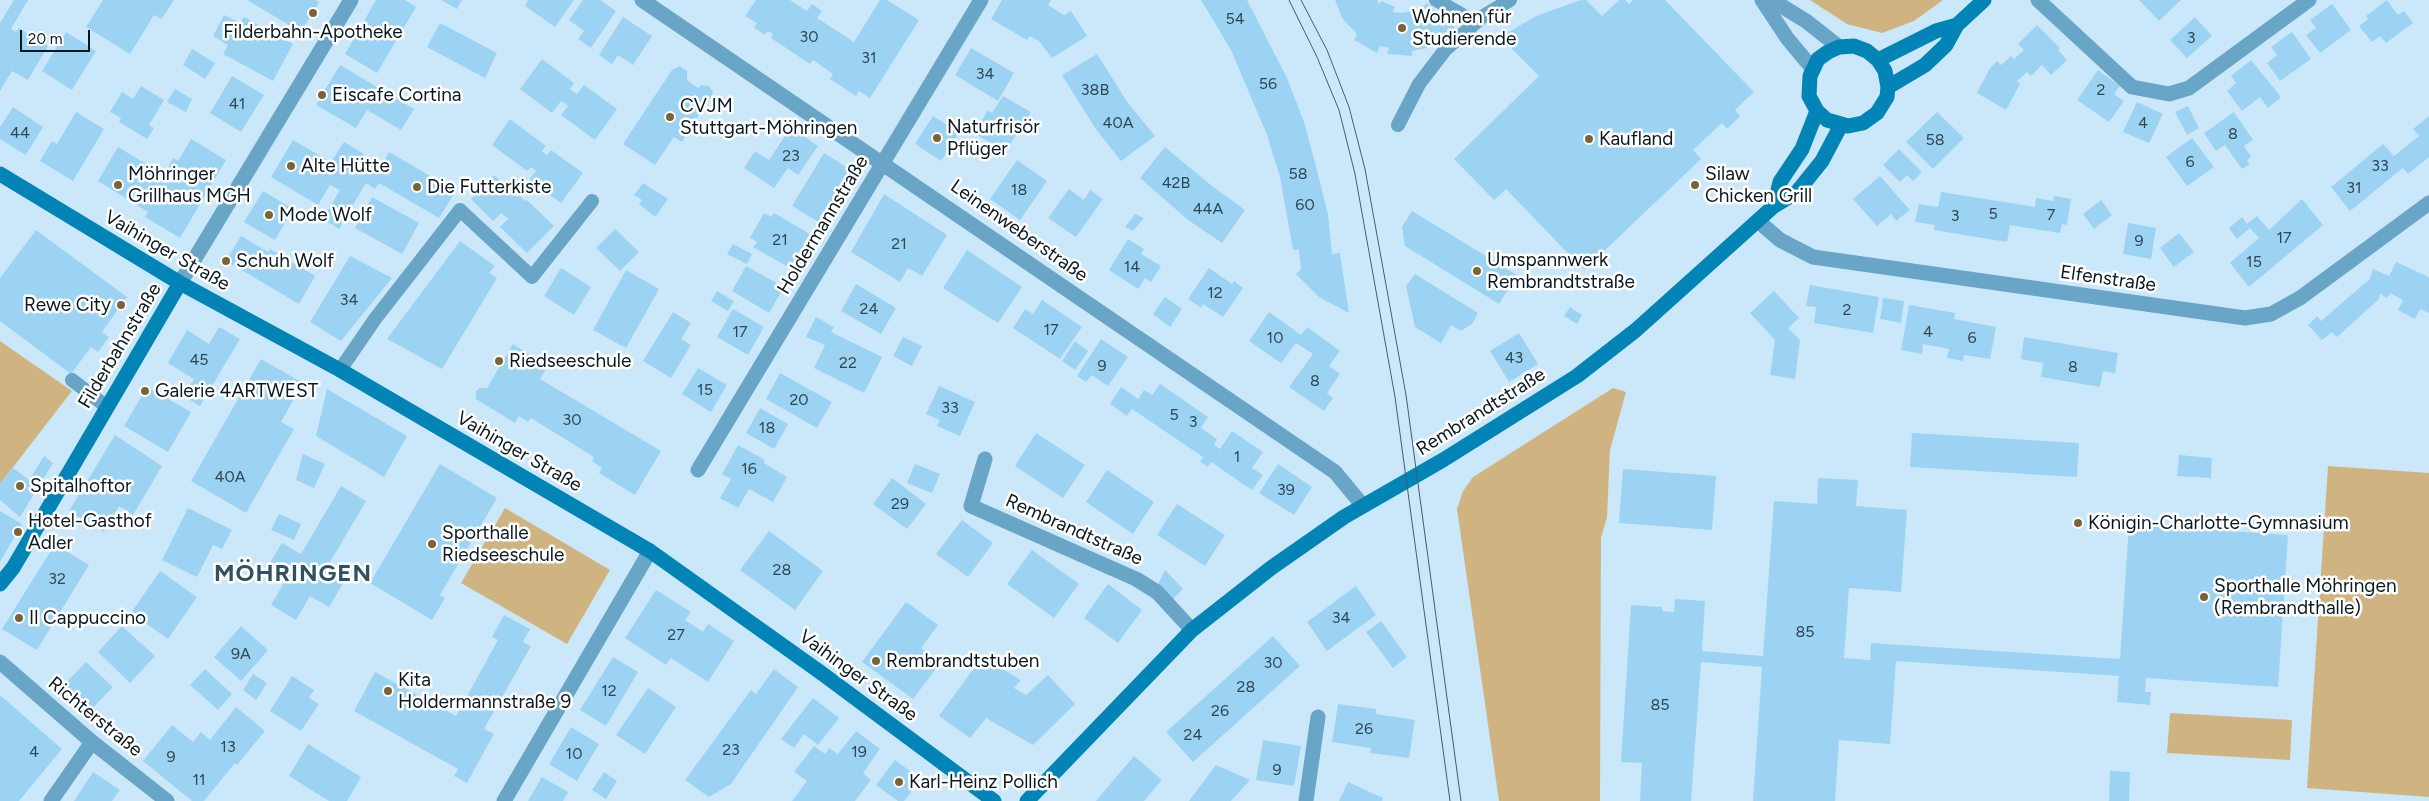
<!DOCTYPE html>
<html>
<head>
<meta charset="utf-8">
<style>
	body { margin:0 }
	#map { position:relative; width:2429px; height:801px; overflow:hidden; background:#cbe8fa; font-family:Figtree,sans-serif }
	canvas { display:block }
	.scale { position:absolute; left:20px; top:30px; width:70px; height:22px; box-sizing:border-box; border:2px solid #0a1820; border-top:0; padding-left:6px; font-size:15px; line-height:18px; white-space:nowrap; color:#0a1820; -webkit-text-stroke:4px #fff; paint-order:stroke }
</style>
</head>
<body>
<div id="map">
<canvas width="2429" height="801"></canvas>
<div class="scale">20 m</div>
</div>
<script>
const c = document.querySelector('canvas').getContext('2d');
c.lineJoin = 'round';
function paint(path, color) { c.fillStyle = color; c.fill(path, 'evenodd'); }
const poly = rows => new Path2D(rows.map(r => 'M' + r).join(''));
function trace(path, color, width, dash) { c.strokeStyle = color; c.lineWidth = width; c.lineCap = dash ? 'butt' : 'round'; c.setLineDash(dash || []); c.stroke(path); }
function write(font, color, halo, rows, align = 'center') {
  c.font = font + ' Figtree,sans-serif'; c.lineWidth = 5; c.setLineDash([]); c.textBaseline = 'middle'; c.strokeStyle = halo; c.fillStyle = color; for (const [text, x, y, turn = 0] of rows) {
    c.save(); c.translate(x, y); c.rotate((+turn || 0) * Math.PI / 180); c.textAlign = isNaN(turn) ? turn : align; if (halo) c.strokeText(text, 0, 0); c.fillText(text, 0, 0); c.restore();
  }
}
const green = poly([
	[1810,0,1943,0,1914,21,1882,33,1847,24],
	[0,341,72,391,0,484],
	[1613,388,1626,392,1610,450,1607,517,1601,538,1600,801,1499,801,1457,509,1463,491,1473,477],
	[2328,466,2429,473,2429,797,2307,788],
	[505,508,610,570,567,644,461,583],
	[2170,713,2292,720,2290,760,2167,753]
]);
const building = poly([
	[14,0,28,0,11,29,16,32,19,28,48,46,28,80,12,71,0,91,0,23],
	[103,0,174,0,162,19,154,15,130,54,86,27],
	[247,0,315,0,319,2,301,32],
	[376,0,405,0,416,7,377,73,345,54],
	[441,0,462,0,457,9],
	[528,0,574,0,555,27,525,6],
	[583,0,600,0,616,11,591,48,578,39,584,31,569,20],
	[756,0,790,0,807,11,812,4,822,11,817,18,854,42,880,0,887,0,919,20,870,98,859,91,856,96,830,79,833,74,813,60,810,64,771,38,773,34,768,31,765,35,754,28,757,23,745,16],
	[1002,0,1051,0,1048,5,1064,15,1071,11,1087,36,1052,58,1039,41,1030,36,1027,40,991,19],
	[1201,0,1247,0,1287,78,1304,122,1317,170,1328,214,1332,254,1340,253,1349,313,1319,297,1296,274,1301,269,1299,250,1293,250,1280,177,1267,135,1231,50],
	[1335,0,1377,0,1379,4,1382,1,1395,7,1393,12,1402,13,1412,11,1413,14,1427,3,1455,28,1448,37,1427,48,1412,51,1412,56,1387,54,1389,48,1380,46,1377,53,1354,40,1357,34,1342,18],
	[1581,0,1586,0,1602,16,1619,0,1625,0,1629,4,1633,0,1665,0,1754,92,1735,110,1740,116,1727,129,1722,123,1693,150,1701,159,1584,270,1506,189,1494,200,1454,159,1539,76,1500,37,1536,16],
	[2139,0,2181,0,2159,21],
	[2387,0,2398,15,2404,11,2413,23,2386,43,2380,36,2372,42,2359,26,2368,19,2366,16],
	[2332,4,2351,30,2320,53,2306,35,2316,28,2310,20],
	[224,15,240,23,244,17,293,44,273,81,223,54,228,45,213,36],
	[623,17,652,36,633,65,618,55,612,64,599,55],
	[2195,17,2212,36,2187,58,2170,40],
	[440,23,497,53,485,78,427,47],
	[2037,25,2060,48,2058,50,2067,60,2051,75,2042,65,2031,76,2027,72,2017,81,2020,84,2006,110,1977,93,1990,68,1997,61,2001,65,2011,56,2014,59,2024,50,2018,44],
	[66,32,96,51,72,90,42,71],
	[2292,32,2311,59,2280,81,2267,63,2277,55,2271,47],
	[971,48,1014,73,998,101,955,75],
	[192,49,215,63,205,79,183,65],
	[1097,54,1128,103,1155,136,1121,161,1095,128,1062,75],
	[542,59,574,83,570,89,577,94,584,85,617,109,595,140,561,115,568,106,561,101,552,113,520,89],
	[2251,60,2281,97,2268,108,2260,97,2242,111,2227,91,2236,83,2231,76],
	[340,65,414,109,401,130,367,110,356,128,316,105],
	[680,66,687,71,687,80,698,88,701,85,709,86,713,93,682,142,674,137,655,165,623,144,672,70],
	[2098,70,2120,86,2114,94,2124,101,2109,122,2077,100],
	[232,76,264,95,241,132,210,113],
	[141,86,164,100,149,125,154,128,147,139,119,122,121,118,110,112,122,92,133,99],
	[175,89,192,99,186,112,167,102],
	[1003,96,1031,112,1005,152,974,133,988,110,992,113],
	[2137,102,2163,114,2149,143,2123,132],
	[2188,106,2199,128,2187,135,2175,112],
	[13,107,43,127,26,155,0,139,0,127],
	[76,112,104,129,73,181,40,161,52,141,57,144],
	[1937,112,1964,138,1933,169,1906,142],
	[2234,112,2253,140,2244,146,2251,157,2247,160,2250,164,2242,169,2225,145,2216,151,2204,133],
	[933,116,959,133,941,161,915,144],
	[2429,116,2429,157,2408,174,2403,168,2350,211,2331,187,2383,144,2394,156,2419,136,2413,129],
	[510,119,546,146,542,151,547,155,551,150,583,173,561,203,529,180,536,171,531,167,527,171,492,145],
	[791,127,818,146,798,175,788,168,774,188,744,168,755,151,769,160],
	[2192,138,2214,167,2187,186,2166,157],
	[191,139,226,160,180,238,145,217,148,212,98,181,118,147,164,175,173,158,178,161],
	[293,140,331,162,344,142,364,154,362,157,380,168,389,152,456,191,439,218,379,183,375,189,366,183,339,229,323,219,340,190,330,185,318,205,271,177],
	[1165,147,1212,186,1245,210,1222,243,1188,220,1140,178],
	[1899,149,1922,172,1913,181,1907,175,1900,182,1883,165],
	[824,153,854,172,822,224,792,206],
	[1017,160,1047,181,1020,220,990,199],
	[494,175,517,197,519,195,525,201,527,200,554,226,527,253,500,227,508,219,501,213,493,221,471,199],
	[1880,176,1910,210,1896,221,1891,214,1877,226,1853,199],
	[643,183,668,199,655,217,639,204,642,200,634,195],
	[1069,189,1084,200,1090,190,1103,199,1076,237,1048,218],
	[263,191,293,209,275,240,244,222],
	[1941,192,2035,207,2036,198,2053,201,2054,196,2071,199,2067,225,2062,224,2060,233,2010,225,2007,242,1934,230,1935,225,1915,222,1919,204,1938,207],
	[884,194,947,235,922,276,908,268,900,282,851,252],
	[372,197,419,223,402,254,355,228],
	[2302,199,2323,225,2249,287,2230,263,2259,238,2250,228,2237,239,2229,228,2242,217,2247,224,2257,216,2269,230],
	[2101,200,2112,215,2094,229,2083,214],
	[1412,211,1517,275,1499,304,1405,246,1402,227],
	[764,213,771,217,774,213,810,234,804,243,808,246,801,258,797,256,790,268,753,247,757,242,750,238],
	[1135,214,1144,218,1133,231,1125,227],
	[2128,223,2156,228,2151,259,2123,254],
	[615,229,639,252,620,271,596,248],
	[36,230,127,297,102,332,109,337,98,352,91,347,71,374,0,321,0,278],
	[2179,233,2194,252,2174,267,2160,248],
	[241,236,268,252,270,249,315,276,299,304,226,261],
	[1128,239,1144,249,1141,254,1161,266,1151,282,1145,278,1138,289,1109,270],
	[460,241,495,266,489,273,497,278,442,369,387,339],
	[733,244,752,254,747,264,727,254],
	[967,250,1022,287,998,323,943,288],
	[350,256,392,278,341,341,310,322],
	[2396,262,2429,277,2429,313,2420,309,2415,319,2398,310,2403,300,2390,293,2387,298,2380,294,2379,299,2337,337,2332,332,2322,340,2308,325,2317,316,2321,321,2370,279,2373,269,2389,276],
	[746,266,784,287,769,313,732,291],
	[561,268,591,287,574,315,544,296],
	[1209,268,1232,284,1234,281,1243,288,1223,317,1203,304,1201,308,1188,299],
	[626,270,659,289,626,348,593,330],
	[1415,274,1478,313,1472,324,1461,331,1451,325,1441,343,1415,327,1406,286],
	[856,284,896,308,881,334,841,311],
	[1810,285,1879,297,1873,333,1814,323,1816,307,1806,306],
	[717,291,734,301,728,311,711,301],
	[1774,291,1799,318,1788,328,1800,340,1795,379,1770,375,1775,340,1750,313],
	[1165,297,1182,309,1170,327,1153,314],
	[1883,298,1904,301,1901,323,1880,319],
	[1042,300,1082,327,1060,359,1013,328,1025,309,1033,314],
	[1909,305,1955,313,1954,319,1996,327,1990,359,1964,355,1963,361,1947,358,1949,349,1923,344,1922,354,1901,350],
	[1570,307,1582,315,1577,324,1564,316],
	[733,309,764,327,748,355,717,337],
	[673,312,691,323,681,339,691,345,671,378,643,361],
	[1269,312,1301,335,1307,327,1340,351,1329,366,1340,374,1327,393,1333,398,1324,411,1289,387,1313,354,1296,343,1281,363,1249,341],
	[816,317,834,327,831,332,882,357,864,393,814,368,825,345,806,337],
	[219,327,240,339,200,406,183,396,194,379,168,363,187,330,209,344],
	[1519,333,1538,364,1509,382,1490,351],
	[903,337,922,346,912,366,893,356],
	[2024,337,2118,353,2115,373,2103,371,2100,387,2041,377,2043,363,2021,359],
	[1101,339,1128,357,1108,386,1092,375,1086,382,1077,376],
	[1075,341,1088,351,1075,370,1062,361],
	[513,344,548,366,540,379,661,451,635,495,599,473,602,468,592,461,594,457,531,418,528,422,519,416,515,423,476,399,476,391,479,388,487,388],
	[261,359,303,383,281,422,294,429,246,513,191,481],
	[698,368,727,385,711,412,682,394],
	[780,373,832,402,817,428,766,399],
	[1160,384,1208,417,1201,428,1217,439,1214,445,1220,449,1232,431,1263,452,1252,468,1263,475,1252,490,1211,462,1208,467,1200,462,1203,457,1132,409,1127,416,1110,404,1121,387,1138,399,1144,390,1152,395],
	[939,386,975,402,960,436,937,426,940,420,926,414],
	[147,387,191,412,168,452,124,426],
	[327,389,407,436,384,477,316,436],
	[760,408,788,424,774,449,746,433],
	[1036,433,1085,465,1063,498,1015,466],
	[1912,433,2079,443,2077,477,1910,467],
	[115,435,162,466,133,515,119,506,104,532,93,525,91,529,80,522,82,519,69,511],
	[738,445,765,460,764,463,787,477,773,502,749,489,738,508,720,498,731,479,722,474],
	[303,454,325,464,314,488,296,480],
	[2179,455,2212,458,2211,478,2177,476],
	[44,456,53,463,20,517,0,500,0,484,13,468,29,480],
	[440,464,497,498,440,595,445,598,432,620,370,583],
	[915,464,940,474,932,493,907,483],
	[1278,464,1312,487,1294,515,1259,493],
	[1623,469,1716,476,1712,530,1619,523],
	[1107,470,1154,502,1133,534,1086,502],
	[892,478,926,504,907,529,873,504],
	[1818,478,1858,480,1856,506,1907,510,1901,592,1849,588,1844,658,1870,660,1871,643,2120,659,2129,524,2288,535,2278,687,2146,678,2145,692,2151,692,2150,705,2117,702,2119,676,1896,661,1890,744,1839,740,1835,801,1753,801,1762,667,1701,662,1691,801,1640,801,1642,763,1621,762,1631,605,1662,607,1662,611,1674,612,1675,599,1705,601,1702,651,1763,656,1774,501,1817,504],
	[341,486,366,501,326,569,345,580,329,607,310,596,296,620,271,605,285,581,266,569,282,543,301,554],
	[1177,504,1225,535,1205,566,1157,535],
	[188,508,232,530,222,549,213,545,197,577,162,560],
	[0,511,22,524,0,562],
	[279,514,301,524,294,540,271,530],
	[962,520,993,543,968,577,936,554],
	[769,531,823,571,795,610,740,570],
	[55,544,89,565,37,650,2,629],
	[1032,550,1079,584,1054,618,1007,584],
	[1165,570,1183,589,1173,599,1158,584],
	[160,571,197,597,168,639,131,613],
	[1108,584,1142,610,1118,643,1084,618],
	[1356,586,1376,615,1327,651,1307,622],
	[656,590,691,612,685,620,703,632,708,624,734,641,708,682,671,658,666,665,625,638],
	[906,602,938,625,921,648,941,662,913,699,862,662],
	[504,615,530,629,523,642,531,646,484,729,494,734,467,783,454,776,458,769,354,711,375,672,456,716,498,640,492,637],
	[1381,621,1407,657,1393,668,1366,632],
	[122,626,155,656,130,683,98,652],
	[241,626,268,650,241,681,214,657],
	[1273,636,1300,666,1193,762,1166,732],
	[613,657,638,672,606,726,580,710],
	[982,657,1021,680,1014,688,1026,695,1048,675,1075,704,1033,745,986,718,970,738,939,716],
	[86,662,113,687,90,711,63,686],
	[205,669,232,694,218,710,190,685],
	[774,669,798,687,731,784,709,797,685,780,751,690,756,694],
	[253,674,267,683,256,700,243,690],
	[292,676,314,690,309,698,319,704,301,731,270,711],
	[648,688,676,707,645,754,616,735],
	[0,695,62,749,19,801,0,801],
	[813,698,839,718,818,745,804,734,794,748,781,739],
	[1338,704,1376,709,1376,714,1415,720,1409,758,1370,753,1371,748,1332,742],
	[236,707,265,731,237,765,235,763,204,801,192,801,143,761,172,725,193,742,201,732,210,740],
	[571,727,599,744,577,781,549,764],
	[856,731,880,749,863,773,871,780,855,801,792,801,807,781,794,772,814,746,825,754,829,748,838,754],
	[1263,740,1301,746,1294,786,1256,780],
	[308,744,361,777,347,801,329,801,289,776],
	[1134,756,1162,780,1144,801,1096,801],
	[895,760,921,779,904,801,898,801,876,785],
	[1216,765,1250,780,1231,801,1189,801],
	[2110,771,2130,772,2129,801,2109,801],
	[93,772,120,790,112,801,74,801],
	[604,772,617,781,606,799,592,790],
	[542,777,568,792,563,801,528,801],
	[1348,782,1383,798,1382,801,1339,801]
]);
const lane = poly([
	[1436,0,1466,17],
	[1398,125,1419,84,1445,50,1482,17,1510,0],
	[340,370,375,319,460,210,532,277,592,201],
	[72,380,107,407]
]);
const street = poly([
	[642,0,1335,472,1363,506],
	[1762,0,1787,38,1812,68],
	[1772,0,1806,21,1839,47],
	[2038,0,2132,87,2169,94,2189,88,2309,0],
	[1758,221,1780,240,1813,257,2245,318,2271,314,2300,298,2429,203],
	[180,283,351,0],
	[985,459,971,506,1136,579,1157,592,1192,630],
	[698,470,981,0],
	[0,662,92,742,167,801],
	[51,801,92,742],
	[504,801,650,551],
	[1306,801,1318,717]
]);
const secondary = poly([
	[1878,60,1936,31,1957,25],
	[1888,87,1925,65,1946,45,1957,25,1984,0],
	[0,174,180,283,340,370,650,551,820,672,994,801],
	[1774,206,1780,182,1802,149,1817,111,1809,96,1810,76,1818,59,1828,52,1839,47,1854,46,1867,51,1878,60,1885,71,1888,87,1887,97,1877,113,1863,123,1848,126,1827,120,1817,111],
	[0,584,13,568,180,283],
	[1027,801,1192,630,1271,568,1344,517,1443,460,1577,376,1636,330,1774,206,1797,192,1822,161,1841,125]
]);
const tram = poly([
	[1289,0,1317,57,1339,110,1355,174,1395,397,1450,801],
	[1301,0,1327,50,1349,107,1365,169,1406,395,1461,801]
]);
const markers = [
	[313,13,5,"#7b6434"],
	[1402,28,5,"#7b6434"],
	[322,95,5,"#7b6434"],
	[670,117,5,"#7b6434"],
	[937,138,5,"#7b6434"],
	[1589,139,5,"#7b6434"],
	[291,166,5,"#7b6434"],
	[118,185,5,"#7b6434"],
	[1695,185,5,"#7b6434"],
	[417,187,5,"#7b6434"],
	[269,215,5,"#7b6434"],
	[226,261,5,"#7b6434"],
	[1477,271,5,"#7b6434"],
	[121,305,5,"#7b6434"],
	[499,361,5,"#7b6434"],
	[145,391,5,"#7b6434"],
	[20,486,5,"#7b6434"],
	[2078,523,5,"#7b6434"],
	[18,532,5,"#7b6434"],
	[432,544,5,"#7b6434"],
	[2204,597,5,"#7b6434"],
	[19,618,5,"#7b6434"],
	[876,661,5,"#7b6434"],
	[388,691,5,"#7b6434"],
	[899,782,5,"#7b6434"]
];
const numberNames = [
	["54",1235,19],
	["30",809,37],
	["3",2191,38],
	["31",869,58],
	["34",985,74],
	["56",1268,84],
	["38B",1095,90],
	["2",2101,90],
	["41",237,104],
	["40A",1118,123],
	["4",2143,123],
	["44",20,133],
	["8",2233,134],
	["58",1935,140],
	["23",791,156],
	["6",2190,162],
	["33",2380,166],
	["58",1298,174],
	["42B",1176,183],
	["31",2354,188],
	["18",1019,190],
	["60",1305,205],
	["44A",1208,209],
	["5",1993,214],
	["7",2051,215],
	["3",1955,216],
	["17",2284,238],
	["21",780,240],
	["9",2139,241],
	["21",899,244],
	["15",2254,262],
	["14",1132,267],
	["12",1215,293],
	["34",349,300],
	["24",869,309],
	["2",1847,310],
	["17",1051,330],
	["17",740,332],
	["4",1928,332],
	["10",1275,338],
	["6",1972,338],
	["43",1514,358],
	["45",199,360],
	["22",848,363],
	["9",1102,366],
	["8",2073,367],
	["8",1315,381],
	["15",705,390],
	["20",799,400],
	["33",950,408],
	["5",1174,415],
	["30",572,420],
	["3",1193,422],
	["18",767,428],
	["1",1237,457],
	["16",749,469],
	["40A",230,477],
	["39",1286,490],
	["29",900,504],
	["28",782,570],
	["32",57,579],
	["34",1341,618],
	["85",1805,632],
	["27",676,635],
	["9A",241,654],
	["30",1273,663],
	["28",1246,687],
	["12",609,691],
	["85",1660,705],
	["26",1220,711],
	["26",1364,729],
	["24",1193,735],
	["13",228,747],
	["23",731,750],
	["4",34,752],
	["19",859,752],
	["10",574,754],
	["9",171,757],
	["9",1277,770],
	["11",199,780]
];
const poiNames = [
	["Wohnen für",1412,17],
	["Studierende",1412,39],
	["Filderbahn-Apotheke",313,32,"center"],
	["Eiscafe Cortina",332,95],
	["CVJM",680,106],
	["Stuttgart-Möhringen",680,128],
	["Naturfrisör",947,127],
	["Pflüger",947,149],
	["Kaufland",1599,139],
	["Alte Hütte",301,166],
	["Möhringer",128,174],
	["Grillhaus MGH",128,196],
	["Silaw",1705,174],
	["Chicken Grill",1705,196],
	["Die Futterkiste",427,187],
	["Mode Wolf",279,215],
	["Umspannwerk",1487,260],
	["Rembrandtstraße",1487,282],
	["Schuh Wolf",236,261],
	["Rewe City",111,305,"right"],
	["Riedseeschule",509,361],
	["Galerie 4ARTWEST",155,391],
	["Spitalhoftor",30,486],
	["Hotel-Gasthof",28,521],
	["Adler",28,543],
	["Königin-Charlotte-Gymnasium",2088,523],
	["Sporthalle",442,533],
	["Riedseeschule",442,555],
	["Sporthalle Möhringen",2214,586],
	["(Rembrandthalle)",2214,608],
	["Il Cappuccino",29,618],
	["Rembrandtstuben",886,661],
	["Kita",398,680],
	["Holdermannstraße 9",398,702],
	["Karl-Heinz Pollich",909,782]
];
const streetNames = [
	["Holdermannstraße",823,225,-59],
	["Leinenweberstraße",1019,231,35],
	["Vaihinger Straße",167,251,30],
	["Elfenstraße",2108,279,8],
	["Filderbahnstraße",120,346,-59],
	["Rembrandtstraße",1481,412,-32],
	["Vaihinger Straße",519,452,30],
	["Rembrandtstraße",1074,530,24],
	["Vaihinger Straße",858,676,36],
	["Richterstraße",95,717,39]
];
const districtNames = [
	["MÖHRINGEN",293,574]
];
paint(green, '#cfb481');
paint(building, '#9cd3f3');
trace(lane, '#68a5c7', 14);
trace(street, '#68a5c7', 15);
trace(secondary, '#0284b7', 15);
trace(tram, '#485b67', 1);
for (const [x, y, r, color] of markers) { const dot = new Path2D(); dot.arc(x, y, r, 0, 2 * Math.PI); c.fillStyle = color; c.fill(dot); trace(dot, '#fff', 2); }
write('16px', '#2e4755', null, numberNames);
write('19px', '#0a1820', '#fff', poiNames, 'left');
write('19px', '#0a1820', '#fff', streetNames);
c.letterSpacing = '1px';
write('bold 24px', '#305163', '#fff', districtNames);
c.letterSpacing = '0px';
</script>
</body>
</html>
